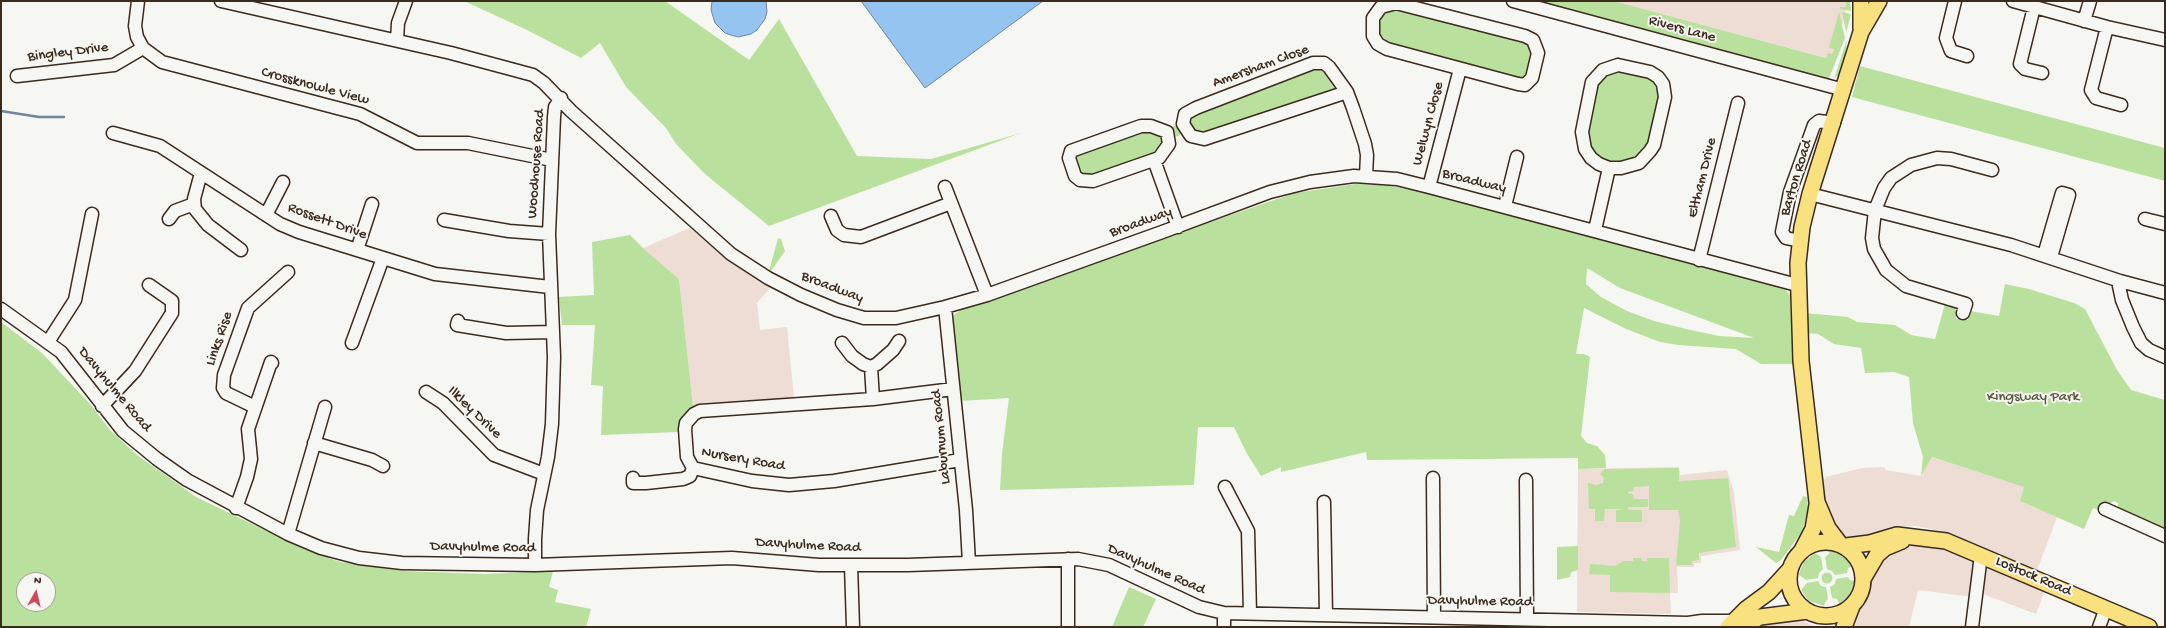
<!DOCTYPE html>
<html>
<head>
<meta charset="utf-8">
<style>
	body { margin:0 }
	#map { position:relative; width:2166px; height:628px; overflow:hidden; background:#f6f6f2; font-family:"Gochi Hand",sans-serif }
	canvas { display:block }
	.frame { position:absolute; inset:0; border:2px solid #3b2a1e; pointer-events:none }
	.north { position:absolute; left:16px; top:572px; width:40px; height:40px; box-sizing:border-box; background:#f6f6f2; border:1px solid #aba49d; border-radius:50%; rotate:8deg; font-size:11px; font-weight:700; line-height:16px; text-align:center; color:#3b2a1e }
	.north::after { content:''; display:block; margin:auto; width:14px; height:18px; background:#d1495b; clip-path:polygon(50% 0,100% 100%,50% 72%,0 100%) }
</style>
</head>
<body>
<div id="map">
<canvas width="2166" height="628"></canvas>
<div class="frame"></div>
<div class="north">N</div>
</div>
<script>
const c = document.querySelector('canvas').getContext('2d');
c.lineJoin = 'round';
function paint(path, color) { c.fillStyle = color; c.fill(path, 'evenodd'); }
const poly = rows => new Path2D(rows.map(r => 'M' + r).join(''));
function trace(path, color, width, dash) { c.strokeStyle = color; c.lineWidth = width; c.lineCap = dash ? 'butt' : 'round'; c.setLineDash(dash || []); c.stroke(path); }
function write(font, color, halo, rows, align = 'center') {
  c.font = font + ' "Gochi Hand",sans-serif'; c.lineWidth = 4; c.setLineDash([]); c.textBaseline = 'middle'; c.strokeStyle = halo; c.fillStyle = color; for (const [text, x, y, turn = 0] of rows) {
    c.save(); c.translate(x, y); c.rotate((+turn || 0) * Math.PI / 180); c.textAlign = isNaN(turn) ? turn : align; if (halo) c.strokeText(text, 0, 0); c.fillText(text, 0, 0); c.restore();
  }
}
const built = poly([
	[1614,1,1848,1,1834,60],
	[690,228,724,257,771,287,757,303,760,330,787,327,794,398,704,403,693,406,679,279,643,248],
	[1931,457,2025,487,2020,501,2057,517,2036,573,1950,535,1931,529,1917,526,1896,527,1855,539,1844,537,1833,526,1819,489,1826,477,1862,468,1885,467,1885,470,1921,476],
	[1679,467,1680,475,1727,470,1734,493,1740,550,1701,556,1701,563,1694,563,1694,567,1677,567,1678,593,1670,593,1671,614,1577,612,1578,469],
	[1912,544,1941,548,1967,556,2044,592,2036,614,1980,593,1973,597,1918,590,1909,627,1850,627,1864,604,1874,571,1879,560,1900,546],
	[1800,619,1816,627,1759,627,1761,623]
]);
const green = poly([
	[464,1,665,1,749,60,779,19,857,156,931,159,1021,133,769,226,705,174,676,144,666,128,626,87,600,43,581,58,529,31],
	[1526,1,1614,1,1826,58,1828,53,1833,54,1834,49,1829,48,1839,12,1845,38,1828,81],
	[1846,1,1850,1,1851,11,1840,9,1840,7,1846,7],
	[1391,7,1526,41,1533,47,1528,76,1522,79,1396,47,1389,43,1380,34,1378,23,1381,15],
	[1842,12,1851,14,1846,33,1846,32],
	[1847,41,1842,71,1834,79,1846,42],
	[1860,66,2165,148,2165,181,1852,97],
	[1318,67,1322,70,1336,91,1211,135,1191,132,1188,115],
	[1619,69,1649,77,1659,85,1660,102,1647,149,1631,163,1611,162,1602,160,1595,155,1590,148,1587,133,1596,83,1605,75],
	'1170.5 131a5.5 5.5 0 1 1 11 0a5.5 5.5 0 1 1-11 0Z',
	[1144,128,1165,137,1163,150,1096,177,1081,176,1074,155],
	[1355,184,1384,185,1440,195,1785,289,1790,295,1793,364,1761,364,1736,349,1678,345,1660,342,1626,329,1584,308,1576,354,1584,354,1590,357,1581,436,1587,443,1597,446,1605,455,1606,468,1578,469,1578,458,1367,460,1366,452,1281,472,1281,467,1261,476,1246,452,1234,427,1198,427,1194,485,1000,490,1002,454,1009,398,959,401,951,321,955,314,964,308,1268,202,1295,193],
	[1587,268,1620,288,1754,338,1719,336,1686,329,1654,321,1627,311,1601,297,1586,284],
	[630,235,643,248,679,279,693,406,683,417,678,432,601,435,603,386,591,385,595,325,562,325,559,297,594,295,592,242],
	[778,238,781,239,785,251,771,271,769,271],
	[2005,284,2029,289,2074,303,2085,309,2117,370,2131,390,2165,400,2165,533,2121,510,2118,507,2118,503,2114,501,2100,510,2093,508,2084,529,2020,501,2024,487,1932,457,1921,476,1923,457,1913,423,1909,377,1894,372,1865,373,1861,348,1834,344,1818,334,1807,333,1805,313,1848,317,1857,322,1895,325,1911,335,1935,339,1945,304,1959,308,1956,319,1968,320,1970,311,1999,316],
	[1,322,42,353,91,405,110,430,137,455,196,497,304,549,340,562,404,571,485,574,553,571,549,587,558,590,555,602,591,609,586,627,1,627],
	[24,580,48,580,48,604,24,604],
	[1679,468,1679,481,1728,478,1736,547,1699,553,1699,560,1692,561,1692,565,1676,565,1680,521,1678,510,1649,510,1649,486,1634,487,1633,491,1628,492,1628,494,1633,494,1634,499,1648,499,1648,507,1628,507,1628,510,1642,510,1642,522,1616,522,1616,510,1626,509,1605,509,1604,521,1595,521,1595,509,1589,509,1588,483,1596,485,1603,483,1604,478,1600,474,1605,469],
	[1803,496,1807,497,1808,510,1802,532,1781,560,1776,563,1756,547,1779,552,1789,515,1794,516],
	[1578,546,1578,570,1571,572,1570,577,1557,580,1557,547],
	[1830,550,1840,553,1849,560,1853,566,1848,568,1847,573,1835,575,1832,571,1827,569,1825,557,1829,554],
	[1815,553,1821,557,1823,569,1819,573,1818,578,1806,580,1799,575,1800,571,1804,562],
	[1633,558,1641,558,1642,561,1647,561,1647,558,1669,558,1670,593,1610,592,1610,575,1589,574,1590,564,1615,566,1623,561,1633,561],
	'1821.5 578a5.5 5.5 0 1 1 11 0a5.5 5.5 0 1 1-11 0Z',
	[1848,577,1850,580,1855,581,1853,588,1848,598,1839,603,1837,599,1832,598,1830,587,1835,584,1836,579],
	[1818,581,1821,586,1826,587,1828,599,1825,602,1824,606,1809,601,1801,590,1807,583],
	[1129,587,1156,599,1143,627,1112,627]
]);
const water = poly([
	[712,1,766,1,767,12,765,19,757,30,751,34,738,37,731,35,725,33,715,23,711,10,712,1],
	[861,1,1043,1,925,88,861,1]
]);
const stream = poly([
	[1,111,39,117,64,117]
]);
const minor = poly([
	[138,1,135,26,137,37,143,48,162,62,360,114,417,143,468,143,552,160],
	[221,1,451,53,533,75,544,83,571,111,731,254,768,278,801,295,837,310,864,318,896,318,945,307,987,295,1165,231,1270,192,1310,182,1354,176,1397,179,1429,187,1797,285],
	[1513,1,1844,90],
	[1955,1,1946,38,1951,51,1967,56],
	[2013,1,2107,27,2165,40],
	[1396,3,1525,36,1533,40,1538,53,1532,78,1525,85,1518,84,1387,49,1378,44,1373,36,1373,18,1381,7,1396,3],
	[2034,7,2020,64,2025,69,2042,73],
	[2084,21,2090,1],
	[2107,27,2091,90,2096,98,2121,105],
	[397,40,398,23,406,1],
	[1618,65,1650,72,1658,77,1663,84,1665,97,1654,145,1650,151,1639,163,1621,168,1609,168,1599,164,1591,158,1585,149,1582,132,1592,82,1603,70,1618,65],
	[17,76,114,65,143,48],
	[1347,92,1204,139,1191,136,1183,124,1185,114,1196,108,1313,63,1324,63,1329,67,1347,92,1353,108,1365,144,1367,155,1366,176],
	[1141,126,1151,126,1167,132,1169,144,1159,158,1093,181,1080,180,1075,176,1069,158,1071,151,1141,126],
	[113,133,160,146,280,224,299,232,435,274,550,287],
	[1154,160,1178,227],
	[201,173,194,199,195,209,208,225,241,250],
	[945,187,987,295],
	[1429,187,1460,69],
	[1810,194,2011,245,2120,281,2165,293],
	[1505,206,1517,157],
	[266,215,283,182],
	[831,216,837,230,844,235,861,237,951,203],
	[169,219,175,211,194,204],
	[2145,219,2165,224],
	[444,220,509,231,549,234],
	[1595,230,1609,168],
	[1800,241,1786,238,1782,232,1790,192,1814,125,1819,121,1834,123],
	[357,250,372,204],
	[2044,255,2062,193,2069,195,2051,257],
	[1699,260,1738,103],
	[2120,281,2119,286,2122,300,2133,327,2141,343,2149,350,2165,357],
	[945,307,966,510,969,563],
	[1,309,61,352,123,431,157,459,187,480,288,534,321,548,359,558,402,563,535,565,732,558,819,565,908,565,1078,559,1109,565,1199,607,1224,613,1688,623,1702,621,1733,621],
	[1963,313,1966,304,1906,286,1886,270,1874,249,1872,238,1875,210,1884,188,1891,178,1911,165,1937,158,1951,159,1992,170],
	[458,321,457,325,506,333,553,332],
	[48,342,75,300,92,214],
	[352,343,383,258],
	[842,343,852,356,863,364,871,367,877,364,893,350,899,341],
	[871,367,873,399],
	[953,389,873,399,700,411,694,414,686,423,685,429,687,457,693,468,752,481,789,485,834,481,960,460],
	[426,392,443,403,494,455,544,474],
	[102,406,135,371,172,313,172,301,149,285],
	[255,407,226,393,223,388,224,375,248,308,288,272],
	[314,443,372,460,383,466],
	[633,478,633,483,646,483,683,479,690,476,693,468],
	[1433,478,1434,617],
	[1526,480,1527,619],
	[1225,487,1248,531,1250,613],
	[1324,502,1326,615],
	[236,508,247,477,251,459,248,429,271,362,272,363],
	[2105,509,2165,536],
	[288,534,325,407],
	[1068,559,1068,627],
	[535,565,535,539,537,510,548,457,552,424,554,357,549,234,554,117,555,107,561,98],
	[851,565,853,627],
	[1224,613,1224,627],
	[1972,627,1981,555],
	[2099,627,2106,608]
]);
const major = poly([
	[1861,1,1861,29],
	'1789 579a37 37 0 1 1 74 0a37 37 0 1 1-74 0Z',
	[1840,544,1828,528,1817,502,1801,361,1798,263,1802,227,1810,194,1861,32,1879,1],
	[1846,546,1870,543,1897,535,1946,541,2149,627],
	[1801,552,1813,529,1817,505],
	[1863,579,1877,555,1885,548,1902,541],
	[1728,627,1746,609,1769,592,1790,569],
	[1742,627,1760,617,1808,611],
	[1844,627,1852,606]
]);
const streetNames = [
	["Rivers Lane",1682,30,15],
	["Bingley Drive",68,53,-7],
	["Amersham Close",1261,67,-20],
	["Crossknowle View",315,87,15],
	["Welwyn Close",1429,124,-75],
	["Woodhouse Road",537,164,-86],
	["Eltham Drive",1703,178,-76],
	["Barton Road",1797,178,-73],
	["Broadway",1474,182,14],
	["Rossett Drive",327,222,20],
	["Broadway",1141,223,-20],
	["Broadway",832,288,21],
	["Links Rise",220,339,-71],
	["Davyhulme Road",114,390,50],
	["Ilkley Drive",474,413,44],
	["Laburnum Road",942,437,-96],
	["Nursery Road",743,460,10],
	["Davyhulme Road",808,546,3],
	["Davyhulme Road",483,548,1],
	["Davyhulme Road",1156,570,24],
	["Lostock Road",2033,577,23],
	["Davyhulme Road",1480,602,1]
];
const parkNames = [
	["Kingsway Park",2033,398]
];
paint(built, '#eeddd5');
paint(green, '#b9e19d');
paint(water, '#95c4f0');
trace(water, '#71869c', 1);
trace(stream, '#71869c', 2.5);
trace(minor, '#3b2a1e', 15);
trace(major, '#3b2a1e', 18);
trace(minor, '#f6f6f2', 12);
trace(major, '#fae180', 15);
write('15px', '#3b2a1e', '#f6f6f2', streetNames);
write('15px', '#5a583e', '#f6f6f2', parkNames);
</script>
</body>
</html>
